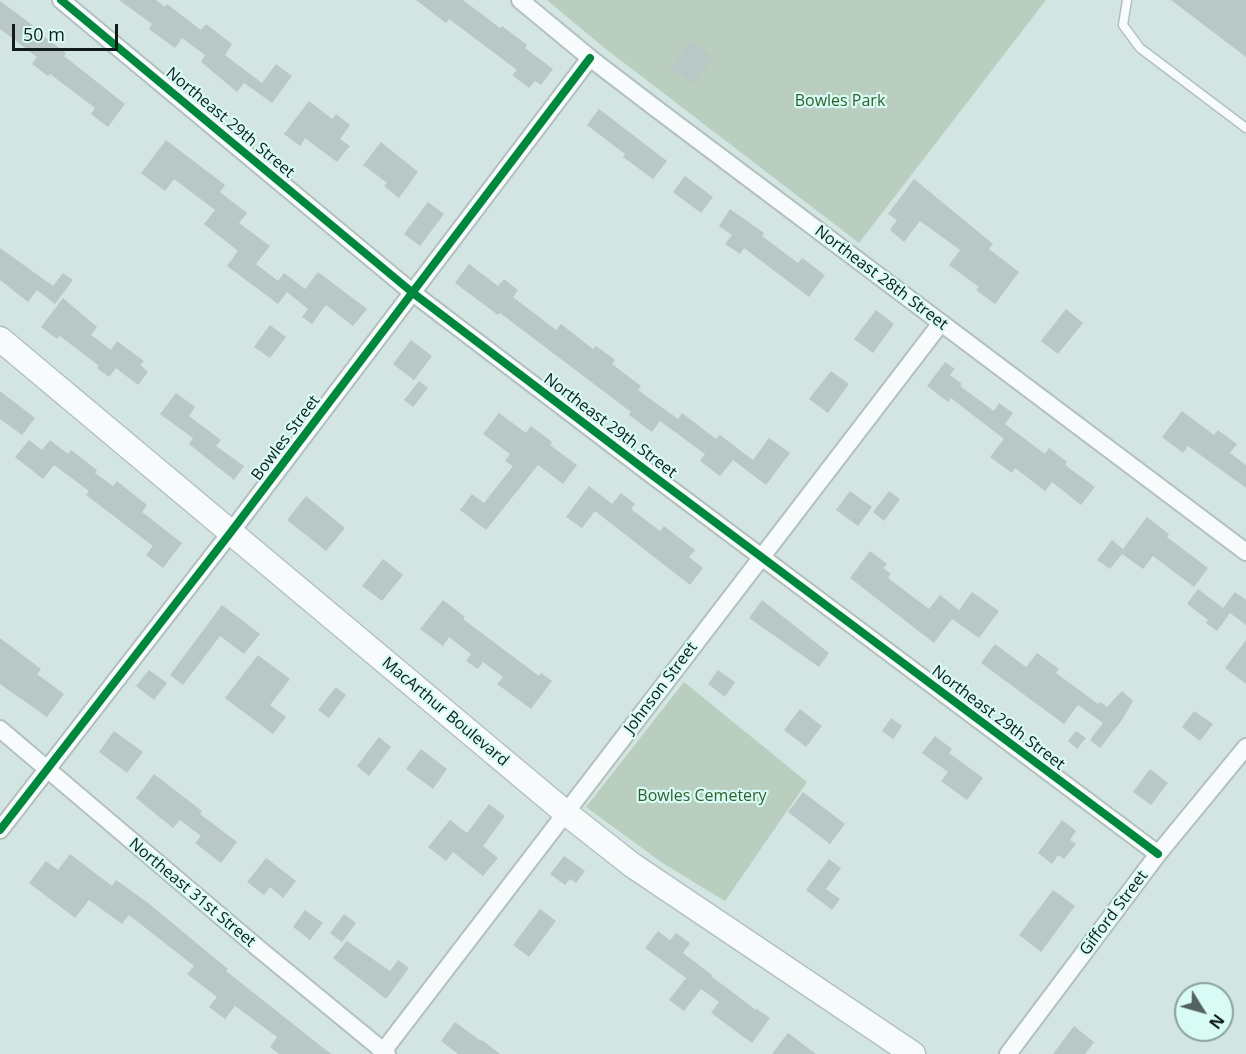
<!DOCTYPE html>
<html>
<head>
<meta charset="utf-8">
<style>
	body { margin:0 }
	#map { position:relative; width:1246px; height:1054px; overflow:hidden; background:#d3e5e2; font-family:"Open Sans",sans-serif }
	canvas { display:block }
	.north { position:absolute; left:1174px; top:982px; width:60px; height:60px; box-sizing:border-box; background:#d8fbf5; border:2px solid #88a29d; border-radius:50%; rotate:127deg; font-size:16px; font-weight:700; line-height:24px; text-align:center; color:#0f1c1a }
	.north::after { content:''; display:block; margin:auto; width:21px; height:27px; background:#546260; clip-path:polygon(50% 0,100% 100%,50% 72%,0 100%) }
	.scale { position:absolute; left:12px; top:24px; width:106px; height:27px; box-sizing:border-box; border:3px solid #0f1c1a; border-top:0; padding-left:8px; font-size:18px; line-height:21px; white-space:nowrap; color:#0f1c1a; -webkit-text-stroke:4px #d8fbf5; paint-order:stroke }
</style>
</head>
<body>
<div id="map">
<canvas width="1246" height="1054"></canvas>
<div class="north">N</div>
<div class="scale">50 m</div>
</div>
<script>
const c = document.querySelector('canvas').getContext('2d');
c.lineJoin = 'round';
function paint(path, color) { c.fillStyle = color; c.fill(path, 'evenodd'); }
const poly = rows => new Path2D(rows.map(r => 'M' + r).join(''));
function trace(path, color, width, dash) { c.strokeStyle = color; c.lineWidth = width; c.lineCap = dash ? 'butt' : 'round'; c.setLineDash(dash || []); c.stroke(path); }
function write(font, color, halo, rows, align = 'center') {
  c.font = font + ' "Open Sans",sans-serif'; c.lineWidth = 4.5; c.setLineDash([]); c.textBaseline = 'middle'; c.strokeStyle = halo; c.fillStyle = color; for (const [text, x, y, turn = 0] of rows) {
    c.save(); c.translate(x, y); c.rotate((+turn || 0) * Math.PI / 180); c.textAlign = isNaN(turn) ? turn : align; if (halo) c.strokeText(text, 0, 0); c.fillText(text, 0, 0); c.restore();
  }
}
const green = poly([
	[547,0,1046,0,859,243,602,46],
	[684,682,807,782,725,901,664,864,586,807]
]);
const building = poly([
	[119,0,156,0,165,7,167,4,201,30,206,24,232,44,225,55,262,83,276,64,292,76,272,103,244,83,237,92,201,62,205,55,182,38,175,48,149,29,152,24],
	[416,0,463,0,500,28,502,26,527,45,525,48,553,69,541,85,535,81,529,88,512,75,517,70,449,19,446,23],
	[1171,0,1246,0,1246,57],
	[0,1,43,33,42,35,66,53,64,56,125,104,108,127,91,114,95,108,50,74,48,76,32,64,37,57,0,29],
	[691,41,713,58,693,84,671,67],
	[309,101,332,119,336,114,350,125,340,139,350,146,337,162,305,138,300,146,284,134],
	[599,109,667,161,653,179,623,157,625,154,587,125],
	[166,140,225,185,220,192,247,213,239,223,270,246,256,264,278,281,284,273,305,289,318,272,367,309,353,326,326,305,312,324,302,317,308,309,287,292,278,304,227,266,238,251,204,224,215,210,174,179,165,191,141,173],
	[381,142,418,172,399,198,384,186,387,183,363,165],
	[685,176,713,197,701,213,673,192],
	[914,179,993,244,989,249,1019,272,995,304,976,290,979,287,949,265,960,250,920,221,904,242,890,230,897,220,888,214],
	[428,202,444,214,420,246,404,234],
	[730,209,764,233,762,236,798,263,802,258,825,275,809,297,744,248,740,254,725,244,732,235,719,226],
	[0,248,53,286,63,273,73,280,55,304,37,290,28,302,0,280],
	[469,264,498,286,504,279,518,290,513,297,556,330,561,324,593,349,596,346,615,360,612,364,641,386,638,390,678,419,682,413,716,439,720,435,753,460,769,438,790,453,766,485,733,460,720,476,700,461,705,454,660,421,652,432,629,415,631,412,500,313,498,315,455,283],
	[63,298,97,327,91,335,111,350,117,341,144,361,140,365,148,372,138,385,116,368,109,377,97,368,99,366,60,336,57,339,41,327],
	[1066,309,1083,323,1058,354,1041,341],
	[876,310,894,324,873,353,854,339],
	[270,325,286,337,270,358,254,347],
	[411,340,432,356,414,380,393,364],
	[945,362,955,369,950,375,962,384,960,386,994,411,999,403,1013,413,1005,424,1045,454,1049,448,1067,462,1065,465,1095,487,1081,505,1052,482,1045,491,1015,468,1012,473,990,457,1004,439,951,398,948,402,927,386],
	[831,371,849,384,828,413,809,399],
	[419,381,428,388,413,407,404,400],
	[0,391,35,418,22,435,0,419],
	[176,393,195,407,189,416,221,440,216,446,244,466,234,480,189,444,193,438,160,414],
	[1182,411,1214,435,1218,430,1237,444,1230,453,1246,465,1246,488,1188,446,1183,453,1162,437],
	[499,413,526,433,531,426,552,442,550,445,577,465,563,484,538,465,486,530,460,510,472,494,484,503,513,466,505,461,510,454,483,434],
	[29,440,42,450,50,440,68,454,71,450,97,470,95,473,113,486,117,481,147,505,142,512,182,543,163,568,146,555,153,546,86,495,89,491,54,465,43,479,15,457],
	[589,486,612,504,621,493,635,504,631,509,660,531,664,526,695,550,689,557,703,568,690,585,595,511,582,528,566,517],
	[850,491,872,507,858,526,836,510],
	[889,491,900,499,884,521,873,512],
	[306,496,345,528,326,551,287,520],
	[1147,517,1169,534,1167,537,1208,568,1194,587,1153,556,1143,569,1122,554,1110,569,1097,560,1112,540,1123,549],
	[870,551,887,564,883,568,891,574,888,578,929,609,940,595,959,610,972,592,999,611,979,638,952,619,934,643,850,578],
	[383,559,403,575,382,601,362,586],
	[1198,589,1223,608,1235,592,1246,600,1246,625,1230,613,1217,631,1206,623,1208,620,1187,604],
	[443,600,465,617,463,619,539,676,541,673,552,681,531,709,497,684,503,677,483,662,478,669,466,661,471,654,449,637,443,646,420,629],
	[762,600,829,653,819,667,749,618],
	[222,605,260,634,244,654,220,636,183,685,170,675],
	[0,638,41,669,37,674,64,694,47,717,0,684],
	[1246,640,1246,684,1225,668],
	[995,644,1026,667,1037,653,1059,669,1056,673,1098,704,1100,702,1107,707,1122,691,1133,701,1122,720,1100,748,1090,740,1103,723,1078,705,1064,724,981,663],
	[258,655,290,679,270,705,286,717,273,734,225,698],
	[149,670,167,683,154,700,136,686],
	[718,670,735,682,725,697,708,684],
	[336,687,346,695,329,718,318,710],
	[800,709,822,726,806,747,784,730],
	[1194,711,1213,724,1200,741,1182,727],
	[891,718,902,726,893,739,882,731],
	[114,731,143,752,127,773,99,752],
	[1076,731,1086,738,1077,749,1068,741],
	[935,736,952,749,949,753,983,778,967,800,941,781,948,772,922,753],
	[379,737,391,747,369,776,357,766],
	[421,749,447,769,433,789,406,769],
	[1150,769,1168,783,1151,805,1133,792],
	[154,774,202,811,200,814,237,842,221,863,195,843,201,836,180,820,173,828,136,798],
	[803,792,845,824,830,844,788,812],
	[489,804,505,816,483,846,498,858,483,876,453,852,446,861,428,847,450,820,467,833],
	[1062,820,1076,831,1070,840,1076,844,1064,859,1058,855,1052,864,1038,853],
	[70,854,112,886,116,880,148,903,228,969,226,971,331,1054,279,1054,270,1047,277,1037,235,1006,225,1019,209,1007,217,997,187,974,194,966,129,915,122,924,89,900,75,918,29,883,46,861,58,870],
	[564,856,585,871,576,883,570,879,565,885,550,874],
	[266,858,296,881,283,898,270,887,264,895,247,882],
	[829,859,841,868,826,889,840,899,832,910,806,890],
	[1053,890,1075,906,1041,952,1019,935],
	[540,909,556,921,529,957,513,945],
	[305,910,323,923,310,940,293,927],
	[344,914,356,923,342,942,330,933],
	[658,931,670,940,676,933,690,943,683,953,712,975,711,976,756,1010,757,1009,770,1018,752,1043,711,1013,719,1002,701,989,684,1011,669,1000,686,978,645,948],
	[347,941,390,971,398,960,409,968,386,999,333,958],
	[455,1022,481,1041,482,1040,500,1054,458,1054,441,1041],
	[1074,1026,1094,1042,1085,1054,1053,1054],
	[788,1033,816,1054,772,1054]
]);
const service = poly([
	[1127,0,1123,25,1140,48,1246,128]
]);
const minor = poly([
	[61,0,413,293,648,472,1158,854],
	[520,0,590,58,654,107,1246,552],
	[0,729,258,948,387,1054],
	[0,830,231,532,590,58],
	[381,1054,941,323],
	[1008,1054,1158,854,1246,747]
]);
const secondary = poly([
	[0,339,566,813,632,865,913,1054]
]);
const cycleway = poly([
	[61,0,413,293,648,472,1158,854],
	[0,830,231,532,590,58]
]);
const parkNames = [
	["Bowles Park",840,101],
	["Bowles Cemetery",702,796]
];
const streetNames = [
	["Northeast 29th Street",230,123,40],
	["Northeast 28th Street",881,278,37],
	["Northeast 29th Street",610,426,37],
	["Bowles Street",286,438,-53],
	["Johnson Street",661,688,-53],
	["MacArthur Boulevard",445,712,40],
	["Northeast 29th Street",998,718,37],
	["Northeast 31st Street",192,893,40],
	["Gifford Street",1114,913,-53]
];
paint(green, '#b9cebe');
paint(building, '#b9c7c6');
trace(service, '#b2c0be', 11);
trace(minor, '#b2c0be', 20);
trace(secondary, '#b2c0be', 27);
trace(service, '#f8fbfb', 8);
trace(minor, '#f8fbfb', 16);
trace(secondary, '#f8fbfb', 24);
trace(cycleway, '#00873e', 8);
write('16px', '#325e2a', '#d8fbf5', parkNames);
write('16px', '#0f1c1a', '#d8fbf5', streetNames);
</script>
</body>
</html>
